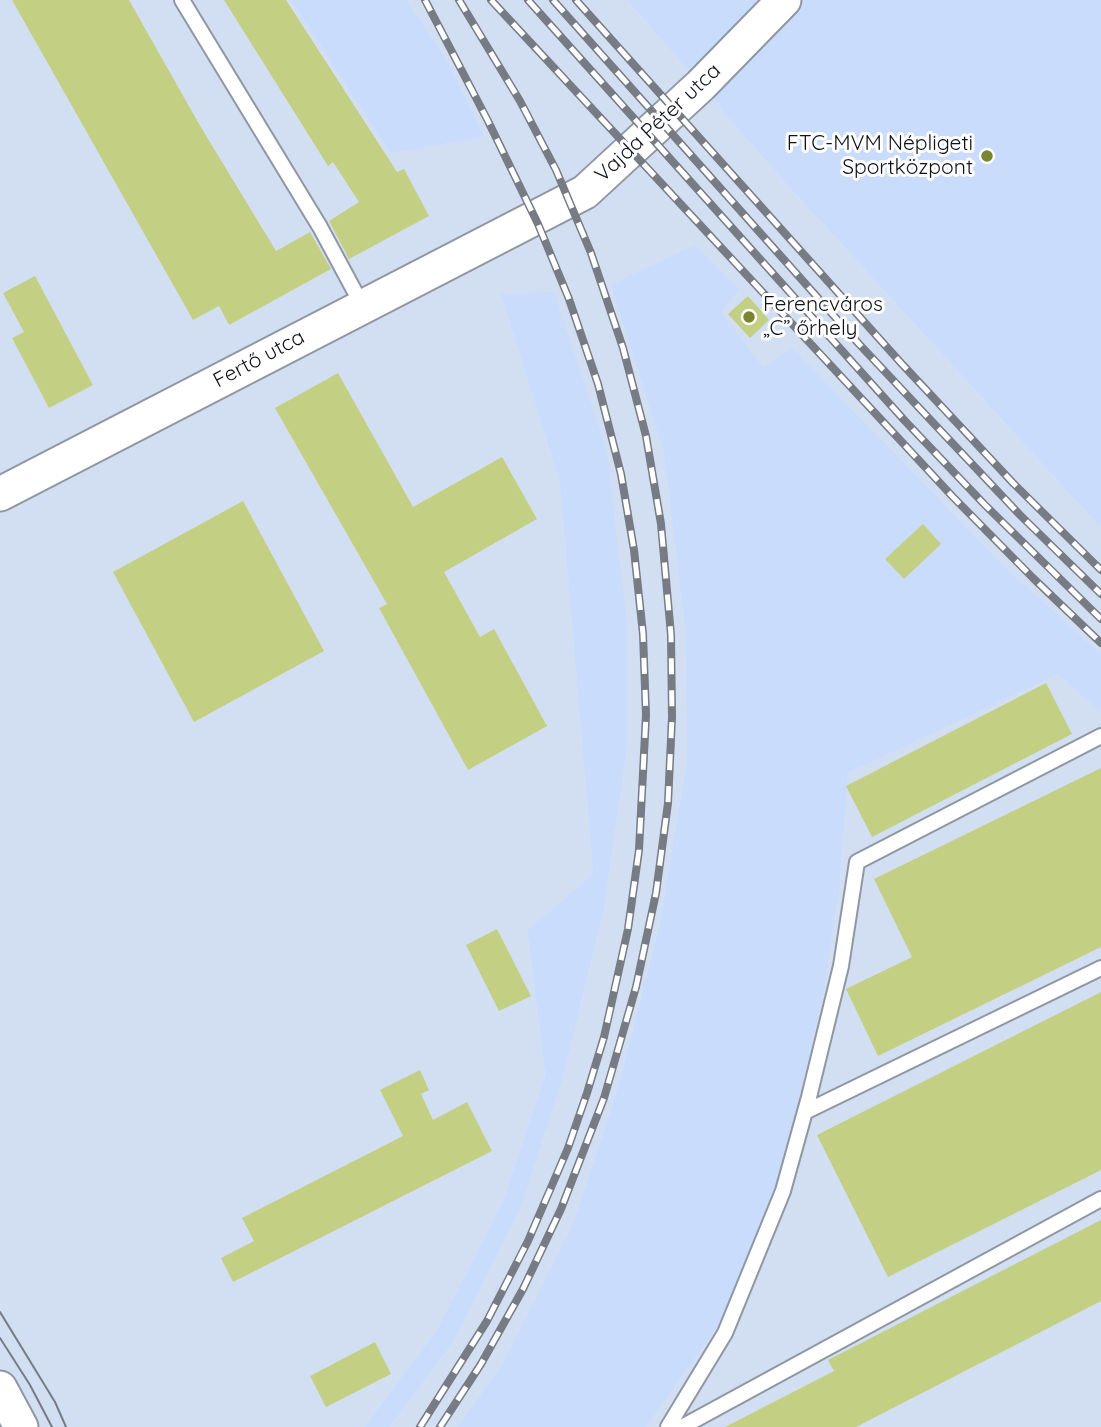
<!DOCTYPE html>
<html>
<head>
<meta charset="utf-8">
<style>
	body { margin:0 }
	canvas { display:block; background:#e1e9f6 }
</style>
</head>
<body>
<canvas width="1101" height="1427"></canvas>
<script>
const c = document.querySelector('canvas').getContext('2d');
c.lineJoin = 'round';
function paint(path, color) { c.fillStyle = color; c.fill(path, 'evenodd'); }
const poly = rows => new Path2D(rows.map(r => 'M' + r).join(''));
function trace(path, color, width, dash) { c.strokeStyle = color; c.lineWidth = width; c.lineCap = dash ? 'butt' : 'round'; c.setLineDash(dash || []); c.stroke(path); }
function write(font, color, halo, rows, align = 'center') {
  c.font = font + ' Quicksand,sans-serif'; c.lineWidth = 6; c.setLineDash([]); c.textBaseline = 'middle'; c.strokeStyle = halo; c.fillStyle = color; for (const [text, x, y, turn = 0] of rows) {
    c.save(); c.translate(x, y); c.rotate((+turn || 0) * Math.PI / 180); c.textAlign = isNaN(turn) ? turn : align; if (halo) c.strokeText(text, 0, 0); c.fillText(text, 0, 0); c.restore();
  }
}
const built = poly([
	[0,0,291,0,390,153,485,137,448,62,407,0,627,0,781,178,1101,528,1101,654,1007,569,792,347,763,367,720,311,740,290,611,285,664,454,685,630,687,760,660,921,617,1091,573,1223,503,1363,457,1427,390,1427,455,1340,521,1208,563,1078,604,910,627,750,627,625,501,294,560,484,593,874,527,932,545,1075,504,1198,437,1330,364,1427,0,1427],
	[1058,673,1101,712,1101,1427,646,1427,720,1324,840,882,848,773]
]);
const green = poly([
	[291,0,407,0,448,62,485,137,390,153],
	[627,0,1101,0,1101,528,781,178],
	[694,245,740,290,721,311,763,367,792,347,1007,569,1101,654,1101,712,1058,674,848,773,840,882,823,994,783,1169,720,1324,646,1427,457,1427,503,1363,573,1223,617,1091,660,921,687,760,685,630,664,454,611,285],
	[554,292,607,453,627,625,627,750,604,910,563,1078,521,1208,455,1340,390,1427,364,1427,437,1330,504,1198,545,1075,527,931,593,874,560,484,501,294]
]);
const building = poly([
	[12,0,129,0,199,124,276,251,310,232,331,269,229,325,219,306,193,320],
	[224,0,286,0,397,172,404,169,429,216,349,259,329,221,359,202,333,162,328,166],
	[35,276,93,385,49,408,12,338,24,332,3,293],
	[748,296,769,320,750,338,728,314],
	[338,373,413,507,502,457,537,519,444,572,480,637,494,629,547,726,468,770,379,608,387,604,275,408],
	[243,501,324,651,194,722,113,572],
	[923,524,941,544,904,579,885,559],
	[1046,683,1072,734,872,837,846,786],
	[1101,768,1101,947,878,1056,846,989,912,957,874,879],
	[497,929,531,996,499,1011,466,945],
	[1101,992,1101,1170,888,1277,817,1135],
	[420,1070,429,1090,421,1094,433,1120,467,1102,492,1151,233,1282,221,1258,254,1241,242,1218,403,1136,380,1090],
	[1101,1220,1101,1301,856,1427,725,1427,834,1371,828,1360],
	[375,1342,391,1374,326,1407,310,1376]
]);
const service = poly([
	[182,0,320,227,362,305],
	[805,1112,1101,968],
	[668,1427,725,1333,783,1191,809,1097,841,966,857,862,1101,736],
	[682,1427,1101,1199]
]);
const tertiary = poly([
	[0,494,585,192,701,85,784,0],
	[0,1388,21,1427]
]);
const tram = poly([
	[0,1312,55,1402,66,1427],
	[0,1338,30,1385,52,1427]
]);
const rail = poly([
	[491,0,953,497,1033,578,1101,643],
	[528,0,905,421,985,505,1101,619],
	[553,0,859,344,1020,515,1101,594],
	[576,0,901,363,1014,484,1101,570],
	[420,1427,487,1321,528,1241,568,1148,587,1093,604,1037,628,929,639,850,646,715,643,634,634,550,621,474,598,384,569,299,538,224,488,121,425,0],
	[440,1427,481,1364,523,1289,561,1209,604,1098,636,987,656,893,668,803,672,717,671,635,661,524,646,436,623,348,591,253,556,170,520,101,459,0]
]);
const markers = [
	[987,156,7,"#798532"],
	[749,317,7,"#798532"]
];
const streetNames = [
	["Vajda Péter utca",658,123,-43],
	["Fertő utca",259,359,-28]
];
const poiNames = [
	["FTC-MVM Népligeti",973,144],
	["Sportközpont",973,168],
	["Ferencváros",763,305,"left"],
	["„C” őrhely",763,329,"left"]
];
paint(built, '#d2dff2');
paint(green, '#cadcfb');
paint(building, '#c3d083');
trace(service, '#8f97a3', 18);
trace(tertiary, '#8f97a3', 37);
trace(service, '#fff', 14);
trace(tertiary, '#fff', 33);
trace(tram, '#767b84', 2);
trace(rail, '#767b84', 8);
trace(rail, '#fff', 5, [16]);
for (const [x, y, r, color] of markers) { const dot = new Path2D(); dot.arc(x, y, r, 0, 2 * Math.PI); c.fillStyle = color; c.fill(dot); trace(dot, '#fff', 2.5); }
write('21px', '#0f1216', '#fff', streetNames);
write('21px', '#0f1216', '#fff', poiNames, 'right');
</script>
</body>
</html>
